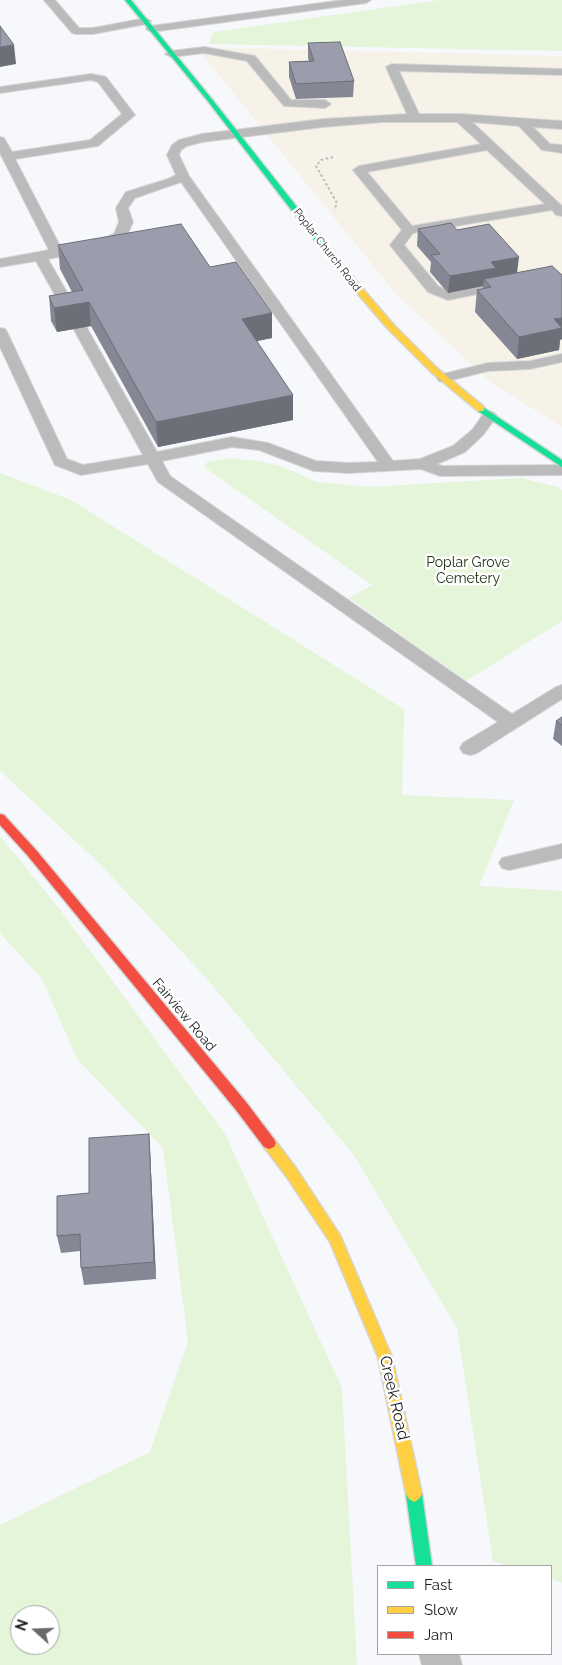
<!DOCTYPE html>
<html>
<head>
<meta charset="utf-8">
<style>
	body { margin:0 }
	#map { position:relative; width:562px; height:1665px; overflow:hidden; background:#f7f8fc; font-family:Raleway,sans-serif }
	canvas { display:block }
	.legend { position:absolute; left:377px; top:1565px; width:175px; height:90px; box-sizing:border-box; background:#fff; border:1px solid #a4a4a5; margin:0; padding:6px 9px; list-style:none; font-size:15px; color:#1b1c1e }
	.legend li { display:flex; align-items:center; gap:10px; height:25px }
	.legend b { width:25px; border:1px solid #a4a4a5 }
	.north { position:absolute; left:10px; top:1605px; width:50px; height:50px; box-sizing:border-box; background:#fff; border:1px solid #a4a4a5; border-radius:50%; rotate:290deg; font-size:14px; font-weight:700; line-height:20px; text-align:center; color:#1b1c1e }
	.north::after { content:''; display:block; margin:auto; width:18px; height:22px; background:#68696c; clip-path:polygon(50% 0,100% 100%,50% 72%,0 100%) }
</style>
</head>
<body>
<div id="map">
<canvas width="562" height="1665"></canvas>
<ul class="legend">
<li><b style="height:6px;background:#16e098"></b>Fast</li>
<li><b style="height:6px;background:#ffcf43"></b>Slow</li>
<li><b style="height:6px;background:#f24e42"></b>Jam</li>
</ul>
<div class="north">N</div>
</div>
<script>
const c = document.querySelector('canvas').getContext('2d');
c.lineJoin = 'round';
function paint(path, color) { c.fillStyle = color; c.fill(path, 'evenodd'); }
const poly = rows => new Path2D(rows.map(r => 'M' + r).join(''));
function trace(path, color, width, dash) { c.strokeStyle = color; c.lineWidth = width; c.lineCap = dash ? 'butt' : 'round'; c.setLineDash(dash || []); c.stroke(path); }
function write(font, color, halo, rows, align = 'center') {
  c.font = font + ' Raleway,sans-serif'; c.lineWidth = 5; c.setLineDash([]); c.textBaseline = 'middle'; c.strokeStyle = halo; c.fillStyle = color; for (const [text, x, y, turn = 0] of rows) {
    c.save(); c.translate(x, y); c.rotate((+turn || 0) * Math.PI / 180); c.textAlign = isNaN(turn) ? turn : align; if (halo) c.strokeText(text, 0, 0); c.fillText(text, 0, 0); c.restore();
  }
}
const medical = poly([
	[196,47,562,56,562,427,490,382,396,294]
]);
const green = poly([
	[439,0,562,0,562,51,209,44,213,32],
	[229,458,257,461,281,466,317,482,368,487,521,478,558,487,562,490,562,621,466,681,349,598,372,585,204,467,207,462],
	[0,473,71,500,404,709,402,795,514,800,479,886,562,891,562,1583,551,1579,551,1566,509,1566,493,1561,457,1328,354,1155,207,979,100,864,0,771],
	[0,836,58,907,225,1134,342,1388,357,1665,0,1665,0,1525,150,1452,188,1341,163,1148,77,1059,42,979,0,933],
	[20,1615,50,1615,50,1645,20,1645]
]);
const path = poly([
	[333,157,321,160,316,166,337,203,334,210]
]);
const lane = poly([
	[44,0,55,0,79,28,93,28,146,18,151,21,146,24,93,34,76,34,72,33,44,0],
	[343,0,371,0,366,3,151,32,146,29,151,26,343,0],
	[204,47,255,56,291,100,325,100,331,104,325,108,284,106,247,61,204,53,171,57,165,54,171,51,204,47],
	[392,64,562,69,562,75,399,71,419,114,460,114,562,121,562,129,533,127,550,144,562,145,562,153,542,150,519,126,472,122,562,206,562,216,556,215,552,210,413,233,404,245,438,286,450,292,503,281,510,285,508,288,448,300,428,292,390,245,402,230,353,170,359,166,481,144,457,122,383,122,323,127,202,142,187,146,181,150,179,155,189,176,393,461,420,459,453,446,473,429,484,413,489,411,494,413,497,416,483,435,465,452,437,464,442,466,562,465,562,475,440,476,421,469,348,473,314,471,259,450,232,447,162,461,170,476,512,714,556,687,562,685,562,699,477,753,470,755,463,753,460,748,463,743,498,722,158,482,148,464,81,475,55,465,0,347,0,328,5,329,7,332,67,459,83,465,143,455,73,328,75,325,80,324,85,325,87,328,157,452,232,437,268,443,316,461,348,463,378,462,181,182,135,198,128,208,133,222,125,239,102,249,48,259,81,317,79,320,69,320,36,261,0,267,0,259,49,250,0,153,0,137,4,138,12,152,90,140,122,114,98,82,91,80,0,93,0,87,91,74,102,76,106,77,135,115,98,146,15,159,61,248,94,243,114,234,119,222,116,208,126,192,168,179,176,175,167,155,172,145,179,140,202,134,323,119,407,114,386,67,392,64],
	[487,150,545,204,412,226,367,172,487,150],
	[562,354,562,362,530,369,488,371,444,382,439,381,437,378,439,375,488,363,530,361,562,354],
	[562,844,562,858,509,870,502,868,499,863,502,858,562,844]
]);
const street = poly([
	[419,1654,459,1654,462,1665,422,1665,419,1654]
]);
const fast = poly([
	[125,0,131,0,211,98,345,268,345,272,339,272,207,100,125,0],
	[481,406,562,460,562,467,478,411,478,407,481,406],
	[414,1486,419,1489,422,1494,432,1566,416,1566,406,1494,409,1489,414,1486]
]);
const slow = poly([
	[339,268,345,268,394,325,437,368,484,407,484,411,478,411,431,372,388,329,339,272,339,268],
	[269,1137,274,1139,296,1168,340,1235,392,1357,422,1494,419,1499,414,1502,409,1499,406,1494,378,1357,330,1242,286,1176,264,1147,262,1143,264,1139,269,1137]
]);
const jam = poly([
	[0,814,4,815,36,850,246,1102,274,1139,276,1143,274,1147,269,1149,264,1147,236,1110,28,856,0,825,0,814]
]);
const wall = poly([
	[308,43,354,81,353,97,296,99,289,77,289,62,309,61,308,58],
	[418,229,457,230,518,273,562,275,562,339,560,340,559,350,517,359,475,312,477,290,483,289,483,286,448,293,430,272,431,262,417,246],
	[58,245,210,267,272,313,272,338,257,341,293,420,158,447,91,326,57,332,51,321,49,296,72,292,60,269],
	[562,717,562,746,553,739,556,721],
	[149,1134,150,1151,156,1279,84,1285,81,1268,80,1251,61,1253,57,1236]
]);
const shadedWall = poly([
	[14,45,16,64,0,67,0,47],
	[519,257,517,273,484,279,483,286,448,293,450,276,491,262],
	[89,302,91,326,57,332,54,308],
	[272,313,272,338,242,344,242,319],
	[562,318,562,339,560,340,559,350,517,359,519,337,554,319],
	[293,395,293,420,158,447,156,422],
	[149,1134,150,1151,156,1279,154,1262]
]);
const building = poly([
	[0,26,14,45,0,47,0,26],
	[340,42,354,81,296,84,289,62,314,61,308,43,340,42],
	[451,223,457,230,489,224,519,257,491,262,496,268,450,276,431,255,440,254,418,229,451,223],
	[181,224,210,267,236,262,272,313,242,319,293,395,156,422,89,302,54,308,49,296,83,290,58,245,181,224],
	[552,266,562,275,562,318,554,319,562,328,519,337,477,290,491,287,484,279,552,266],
	[562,717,562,725,556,721,562,717],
	[149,1134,154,1262,81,1268,80,1234,57,1236,57,1196,89,1193,89,1138,149,1134]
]);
const farStreetnames = [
	["Poplar Church Road",327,250,52]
];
const parkNames = [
	["Poplar Grove",468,563],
	["Cemetery",468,579]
];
const streetNames = [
	["Fairview Road",184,1015,50]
];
const nearStreetnames = [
	["Creek Road",394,1398,77]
];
paint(medical, '#f6f2e8');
paint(green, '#e4f5da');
trace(lane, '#d5d6d8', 2);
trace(street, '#d5d6d8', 2);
trace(fast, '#d5d6d8', 3);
trace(slow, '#d5d6d8', 3);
trace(jam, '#d5d6d8', 3);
trace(path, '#bcbcbc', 2, [2.5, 2.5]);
paint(lane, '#bcbbbb');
paint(street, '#bcbbbb');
paint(fast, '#16e098');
paint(slow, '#ffcf43');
paint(jam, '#f24e42');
paint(wall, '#858794');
paint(shadedWall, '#6c6e78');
paint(building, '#9b9dac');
trace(building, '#6c6e78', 1);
write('11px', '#1b1c1e', '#fff', farStreetnames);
write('14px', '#203010', '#fff', parkNames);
write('14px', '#1b1c1e', '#fff', streetNames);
write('16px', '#1b1c1e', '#fff', nearStreetnames);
</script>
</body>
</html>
